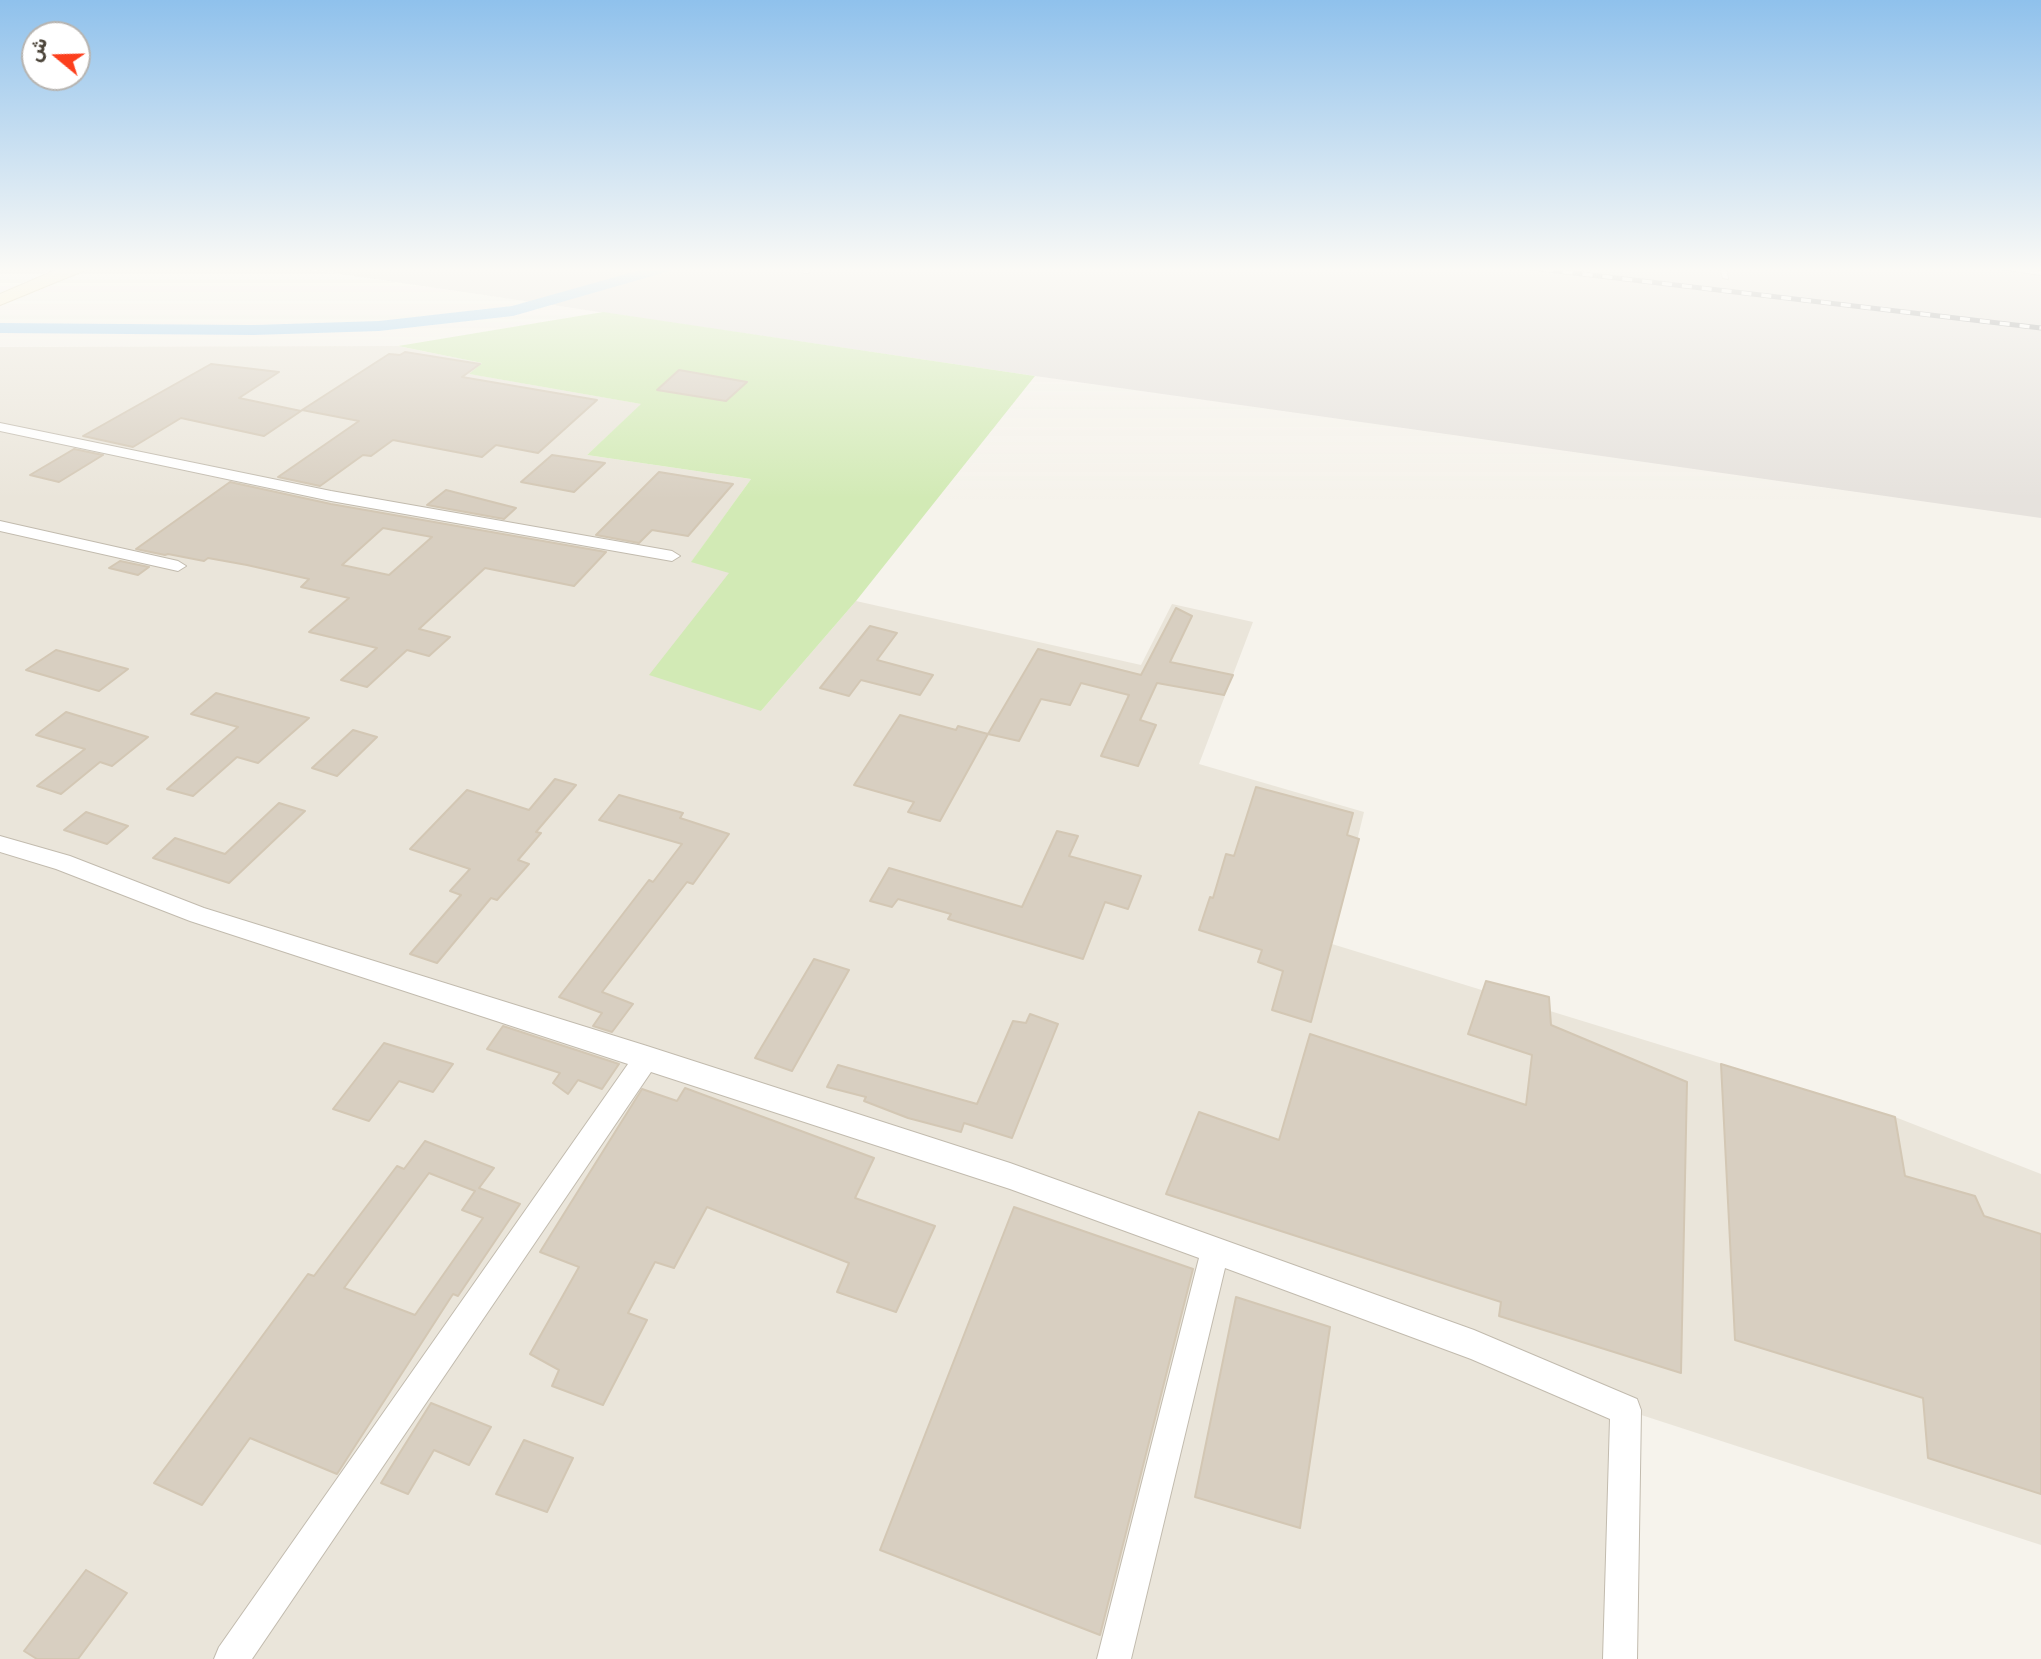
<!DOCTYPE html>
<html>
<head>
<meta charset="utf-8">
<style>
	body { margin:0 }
	#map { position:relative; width:2041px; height:1659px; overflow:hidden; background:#f6f3ec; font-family:Rubik,Vazirmatn,sans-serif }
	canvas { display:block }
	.north { position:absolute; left:21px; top:21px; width:70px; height:70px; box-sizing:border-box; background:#fff; border:2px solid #b7b4b0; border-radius:50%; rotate:289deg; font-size:19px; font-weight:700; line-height:28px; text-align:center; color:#4b4439 }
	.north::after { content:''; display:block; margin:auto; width:24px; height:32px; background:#fc3f1d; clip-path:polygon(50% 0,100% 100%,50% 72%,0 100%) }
</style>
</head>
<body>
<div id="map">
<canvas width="2041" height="1659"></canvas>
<div class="north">ش</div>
</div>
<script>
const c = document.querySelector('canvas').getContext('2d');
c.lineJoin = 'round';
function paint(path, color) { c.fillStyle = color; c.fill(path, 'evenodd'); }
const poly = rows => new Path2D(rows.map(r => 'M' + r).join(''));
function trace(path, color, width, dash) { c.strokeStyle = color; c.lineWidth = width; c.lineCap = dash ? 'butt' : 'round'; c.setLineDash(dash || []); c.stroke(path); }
const residential = poly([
	[398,346,483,363,470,374,642,404,587,455,751,479,692,561,729,572,761,711,856,601,1141,665,1172,604,1253,622,1199,764,1364,812,1332,944,1895,1117,2041,1174,2041,1545,1626,1410,1622,1659,0,1659,0,347]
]);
const industrial = poly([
	[293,267,2041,267,2041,518,1035,376]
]);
const green = poly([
	[603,312,1035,376,856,601,761,711,649,675,729,573,691,562,751,479,587,455,641,404,469,374,482,363,398,346]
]);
const canal = poly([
	[651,267,675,267,673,270,513,316,379,331,254,335,0,333,0,323,254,325,379,321,512,306,651,267]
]);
const building = poly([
	[405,352,480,364,462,377,597,400,538,453,496,445,482,457,393,440,371,456,363,455,320,486,278,477,359,421,302,410,389,354,400,355,405,352],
	[211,364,279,372,239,398,301,411,264,436,181,418,133,447,83,436,211,364],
	[679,370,747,382,726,401,657,390,679,370],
	[74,449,103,455,59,482,30,475,74,449],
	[552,455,605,463,574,492,521,482,552,455],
	[659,472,733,484,688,536,652,530,639,543,596,535,659,472],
	[230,482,331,504,606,552,574,586,485,568,419,629,450,637,429,656,407,650,367,687,341,680,377,648,309,632,349,598,301,587,309,579,247,565,208,558,204,561,168,554,165,555,136,549,230,482],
	[383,528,432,537,389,575,342,565,383,528],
	[446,490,516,508,504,519,427,505,446,490],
	[120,561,149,567,138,575,109,568,120,561],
	[1176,608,1192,616,1170,662,1233,675,1224,695,1157,683,1140,720,1156,725,1138,766,1101,756,1129,695,1081,683,1070,705,1041,699,1019,741,988,734,1038,649,1141,675,1176,608],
	[870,626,897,633,877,660,933,675,920,695,861,680,849,696,820,688,870,626],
	[56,650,128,669,99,691,26,670,56,650],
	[216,693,309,718,258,763,237,757,193,796,167,789,238,727,191,714,216,693],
	[66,712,148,737,112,766,100,762,61,794,37,786,85,749,36,735,66,712],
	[900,715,956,730,958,726,988,734,940,821,908,812,914,802,854,785,900,715],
	[353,730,377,737,337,776,312,768,353,730],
	[555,779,576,785,536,832,541,833,518,860,529,864,497,900,491,898,437,963,410,954,461,895,450,891,470,869,410,849,467,790,529,810,555,779],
	[1256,787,1353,813,1347,835,1359,839,1311,1022,1272,1010,1283,971,1258,962,1262,950,1199,930,1210,897,1213,898,1226,854,1234,856,1256,787],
	[619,795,683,813,680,818,729,834,693,884,687,882,602,992,633,1004,612,1032,593,1026,602,1013,559,997,649,880,653,882,682,844,599,820,619,795],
	[279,803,305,811,229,883,153,858,175,838,225,854,279,803],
	[86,812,128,826,107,844,64,830,86,812],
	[1057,831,1078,836,1069,856,1141,876,1128,909,1105,902,1083,959,948,919,951,914,898,899,892,907,870,901,889,868,1022,907,1057,831],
	[814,959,849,970,792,1071,755,1058,814,959],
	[1486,981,1549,997,1551,1025,1687,1082,1681,1373,1499,1316,1501,1302,1166,1194,1199,1112,1279,1140,1310,1034,1526,1105,1532,1055,1468,1034,1486,981],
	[1030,1014,1058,1024,1012,1138,964,1123,961,1132,908,1118,864,1101,866,1097,827,1087,838,1065,977,1104,1013,1021,1026,1023,1030,1014],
	[503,1026,619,1064,602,1089,578,1080,568,1094,553,1083,560,1073,487,1049,503,1026],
	[384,1043,453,1064,433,1092,399,1081,369,1121,333,1109,384,1043],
	[1721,1064,1895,1117,1905,1176,1975,1196,1984,1216,2041,1234,2041,1494,1928,1458,1923,1398,1735,1340,1721,1064],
	[685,1088,874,1158,855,1198,935,1226,896,1312,837,1292,849,1263,707,1207,674,1268,655,1262,628,1313,647,1320,603,1405,552,1386,559,1370,530,1354,579,1267,540,1252,642,1089,677,1101,685,1088],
	[425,1141,494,1168,479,1188,520,1204,458,1296,453,1294,337,1474,250,1438,202,1505,154,1483,308,1274,314,1276,397,1166,404,1169,425,1141],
	[429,1173,475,1191,462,1210,483,1218,415,1315,344,1288,429,1173],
	[1014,1207,1193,1269,1100,1635,880,1550,1014,1207],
	[1236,1297,1330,1327,1300,1528,1195,1497,1236,1297],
	[431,1403,491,1427,469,1465,434,1450,408,1494,381,1483,431,1403],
	[524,1440,573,1458,547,1512,496,1494,524,1440],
	[86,1570,127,1593,78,1659,37,1659,24,1651,86,1570]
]);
const service = poly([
	[808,267,814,267,808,273,804,273,803,272,808,267],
	[1720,267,1726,267,1728,279,1723,278,1720,267],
	[1987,267,2006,267,2041,271,2041,275,1987,267]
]);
const minor = poly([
	[0,423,331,491,672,551,680,556,672,561,331,501,0,431,0,423],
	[0,521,178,561,186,566,178,571,0,531,0,521],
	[0,836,70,856,204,908,647,1046,1010,1163,1474,1330,1637,1399,1641,1410,1637,1659,1603,1659,1610,1419,1471,1359,1225,1268,1131,1659,1097,1659,1199,1258,1010,1189,651,1072,252,1659,214,1659,219,1647,628,1064,190,921,56,869,0,852,0,836]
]);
const secondary = poly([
	[63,267,85,267,83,271,0,305,0,294,63,267]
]);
const rail = poly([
	[1523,267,2041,328]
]);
paint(residential, '#eae5da');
paint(industrial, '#e6e2dd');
paint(green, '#d2eab5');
paint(canal, '#a9d4f2');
paint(building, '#d8cfc1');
trace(building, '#d3c7b4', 2);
trace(service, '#c2bbae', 2);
trace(minor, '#c2bbae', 2);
trace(secondary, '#d6c79b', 2);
paint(service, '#fff');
paint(minor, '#fff');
paint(secondary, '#fff3cd');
trace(rail, '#9a9a9a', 5);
trace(rail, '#fff', 3.5, [10]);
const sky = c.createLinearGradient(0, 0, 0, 499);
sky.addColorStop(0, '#8fc1ec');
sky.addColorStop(0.54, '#fbfaf6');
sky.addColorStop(1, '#fbfaf600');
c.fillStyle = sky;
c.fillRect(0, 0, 2041, 499);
</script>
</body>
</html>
